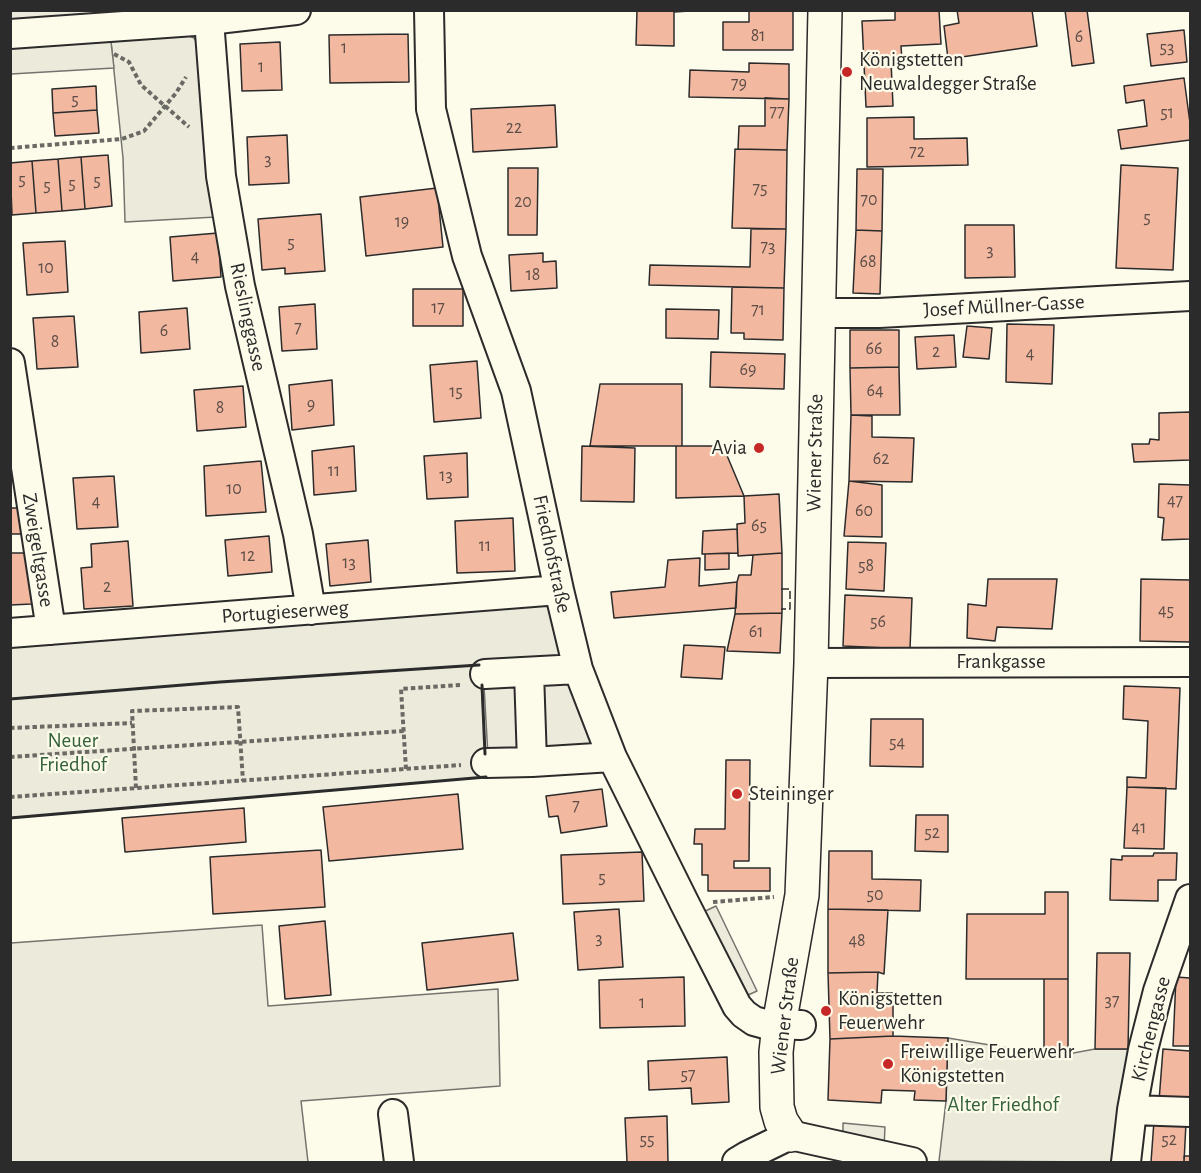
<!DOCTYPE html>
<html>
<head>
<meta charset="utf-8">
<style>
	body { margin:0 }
	#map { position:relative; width:1201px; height:1173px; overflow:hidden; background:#fdfbea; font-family:"Alegreya Sans",sans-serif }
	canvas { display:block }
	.frame { position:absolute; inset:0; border:12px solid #2b2b2b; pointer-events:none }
</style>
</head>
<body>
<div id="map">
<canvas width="1201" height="1173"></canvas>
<div class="frame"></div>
</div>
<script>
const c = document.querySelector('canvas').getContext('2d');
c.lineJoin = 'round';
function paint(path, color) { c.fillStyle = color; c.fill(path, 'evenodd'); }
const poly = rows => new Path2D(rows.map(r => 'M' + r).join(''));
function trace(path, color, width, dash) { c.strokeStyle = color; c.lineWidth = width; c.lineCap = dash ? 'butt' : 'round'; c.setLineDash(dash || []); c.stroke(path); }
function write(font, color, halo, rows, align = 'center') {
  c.font = font + ' "Alegreya Sans",sans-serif'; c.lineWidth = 4.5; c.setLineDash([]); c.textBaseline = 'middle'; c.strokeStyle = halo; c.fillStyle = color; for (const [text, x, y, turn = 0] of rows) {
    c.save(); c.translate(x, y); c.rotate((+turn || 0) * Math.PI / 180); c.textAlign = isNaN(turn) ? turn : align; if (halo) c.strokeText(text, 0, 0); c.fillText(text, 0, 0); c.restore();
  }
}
const green = poly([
	[182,33,194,38,202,51,216,217,125,222,123,158,111,42,182,33],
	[555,605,563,662,480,665,487,777,11,818,11,643,555,605],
	[262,925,268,1006,498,989,500,1086,301,1101,308,1162,11,1162,11,943,262,925],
	[948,1038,1044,1054,1068,1054,1095,1049,1128,1049,1111,1162,939,1161,946,1101,948,1038]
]);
const parking = poly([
	[11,11,164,11,11,22,11,11],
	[111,42,114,68,11,74,11,45,111,42],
	[563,662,603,766,489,774,483,668,563,662],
	[716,906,757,991,737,1000,697,915,716,906],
	[843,1123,885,1127,884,1147,843,1136,843,1123]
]);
const building = poly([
	[637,10,705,10,674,12,674,46,636,45,637,10],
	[749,10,793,10,793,50,723,50,723,22,749,22,749,10],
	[895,10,939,10,941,44,901,46,902,61,891,61,893,106,866,107,862,21,895,20,895,10],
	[957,10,1032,10,1037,46,948,59,944,26,959,23,957,10],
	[1065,10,1087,10,1094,63,1072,66,1065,10],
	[1184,30,1187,62,1151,66,1147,34,1184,30],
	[408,34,409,82,330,83,329,35,408,34],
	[280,42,282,90,242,91,240,44,280,42],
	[749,63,789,64,789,99,689,97,690,70,749,72,749,63],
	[1184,78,1190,123,1190,140,1121,149,1118,130,1147,126,1144,100,1126,103,1124,86,1184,78],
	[96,86,97,110,53,113,52,89,96,86],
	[765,98,789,99,787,150,738,149,739,126,765,126,765,98],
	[555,105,557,147,473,152,471,109,555,105],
	[97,110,99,133,55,136,53,113,97,110],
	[914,117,914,139,967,138,968,165,867,167,867,118,914,117],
	[287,135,289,183,249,185,247,137,287,135],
	[735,149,787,150,786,229,732,228,735,149],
	[108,155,112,206,85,209,81,157,108,155],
	[81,157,85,209,62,211,58,159,81,157],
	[58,159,62,211,36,213,32,161,58,159],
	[32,161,36,213,12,215,10,163,32,161],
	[1121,165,1178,168,1173,270,1116,268,1121,165],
	[508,168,538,168,537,235,508,235,508,168],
	[857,169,883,169,882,231,856,230,857,169],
	[437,188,443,247,366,256,360,197,437,188],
	[321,214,325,271,285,274,285,268,262,270,258,219,321,214],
	[965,225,1014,225,1015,277,965,278,965,225],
	[751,229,786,229,784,288,649,285,650,265,750,267,751,229],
	[856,230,882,231,880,294,853,293,856,230],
	[218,233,221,277,173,281,170,237,218,233],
	[65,241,68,292,27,295,23,243,65,241],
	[543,253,543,262,556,261,557,288,511,291,509,255,543,253],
	[732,287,784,288,783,340,744,339,744,333,731,333,732,287],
	[413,289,463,289,463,326,413,326,413,289],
	[315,304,317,349,282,351,279,307,315,304],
	[187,308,190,349,141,353,139,312,187,308],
	[666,309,719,310,718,339,666,338,666,309],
	[74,316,78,367,37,369,33,318,74,316],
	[1007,324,1054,325,1052,384,1006,382,1007,324],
	[967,326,992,328,989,359,963,357,967,326],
	[850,330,899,330,899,367,850,368,850,330],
	[954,335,956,367,917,369,915,337,954,335],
	[711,352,785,354,784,389,710,387,711,352],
	[477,361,481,418,434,422,430,365,477,361],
	[899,367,900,415,851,415,850,368,899,367],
	[332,380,334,425,292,430,289,385,332,380],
	[600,384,682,384,682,446,590,446,600,384],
	[243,386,246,427,197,431,194,390,243,386],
	[1190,412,1190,460,1134,462,1132,444,1149,444,1150,439,1159,440,1159,413,1190,412],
	[851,415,872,416,872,437,914,438,912,482,849,481,851,415],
	[354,446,356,491,314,495,312,451,354,446],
	[582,446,635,448,634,502,581,501,582,446],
	[676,446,723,446,744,496,676,498,676,446],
	[467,453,468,497,427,499,424,456,467,453],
	[261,461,266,512,206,516,204,466,261,461],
	[114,476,118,527,77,529,73,478,114,476],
	[849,481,882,485,882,537,844,536,849,481],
	[1159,484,1190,485,1190,539,1162,540,1164,518,1158,517,1159,484],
	[779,494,782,553,738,556,737,524,745,523,744,496,779,494],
	[10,508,19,508,21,534,10,534,10,508],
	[513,518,515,571,457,573,455,521,513,518],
	[737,529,738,553,702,554,703,531,737,529],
	[269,536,272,572,228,576,225,540,269,536],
	[368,540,371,582,330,586,326,544,368,540],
	[128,541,133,606,84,609,81,568,92,567,91,544,128,541],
	[848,542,886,543,884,591,846,589,848,542],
	[10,553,29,553,32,604,10,605,10,553],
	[729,553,729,569,705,570,705,554,729,553],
	[782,553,782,613,735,614,737,582,739,575,751,575,753,555,782,553],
	[700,558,699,586,737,582,736,608,614,618,611,592,665,587,668,560,700,558],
	[988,579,1057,579,1052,629,997,627,995,641,967,638,968,604,986,606,988,579],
	[1141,579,1190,580,1190,642,1140,641,1141,579],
	[845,595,912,598,910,649,843,646,845,595],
	[782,613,780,653,727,651,735,614,782,613],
	[684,645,725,647,722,679,681,677,684,645],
	[1124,686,1180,688,1176,789,1127,787,1127,777,1146,778,1148,721,1123,719,1124,686],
	[871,719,923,719,923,767,870,766,871,719],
	[726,760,750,760,749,861,734,861,734,868,770,868,770,891,708,891,708,875,702,875,702,844,694,844,695,829,725,829,726,760],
	[1127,787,1166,788,1164,849,1124,848,1127,787],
	[602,789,607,826,561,833,558,816,549,817,546,796,602,789],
	[458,794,463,849,329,861,323,807,458,794],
	[244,808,246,842,125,852,122,818,244,808],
	[916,815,948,815,948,852,915,851,916,815],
	[321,850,325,907,213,914,210,857,321,850],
	[829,851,872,851,872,879,921,880,920,911,828,909,829,851],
	[642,852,644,901,563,904,561,855,642,852],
	[1154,853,1177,853,1176,880,1158,880,1158,901,1110,900,1111,859,1122,860,1122,856,1153,856,1154,853],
	[1045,892,1068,892,1068,979,966,979,967,914,1045,914,1045,892],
	[619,909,623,967,578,970,574,912,619,909],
	[828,909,888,910,884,974,878,972,828,973,828,909],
	[325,921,331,995,285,999,279,926,325,921],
	[513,933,518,980,427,990,422,943,513,933],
	[1097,953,1130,953,1128,1049,1095,1049,1097,953],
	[878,972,877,993,893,993,893,1036,830,1039,828,973,878,972],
	[684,977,685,1026,600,1028,599,980,684,977],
	[1176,977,1190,978,1190,1046,1173,1046,1176,977],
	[1044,979,1068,979,1068,1054,1044,1054,1044,979],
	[893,1036,948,1038,946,1101,914,1100,915,1091,882,1090,881,1103,828,1100,830,1039,893,1036],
	[1163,1049,1190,1051,1190,1103,1159,1101,1163,1049],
	[727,1057,729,1102,692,1104,691,1088,649,1090,648,1061,727,1057],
	[667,1116,668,1162,627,1162,625,1118,667,1116],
	[1154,1121,1186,1123,1184,1162,1151,1162,1154,1121],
	[1184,1156,1190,1156,1190,1162,1184,1162,1184,1156]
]);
const path = poly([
	[114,54,129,62,141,85,189,127],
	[10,148,122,139,144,131,176,93,186,77],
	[10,728,132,723],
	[10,757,404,731],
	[406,769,401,689,460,685],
	[136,788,132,711,238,707,243,781],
	[10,797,461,765],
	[713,902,774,897]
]);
const minor = poly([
	[429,10,431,109,467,256,516,391,559,590,578,669,612,757,685,904,737,1006,744,1014,754,1021,765,1024,801,1025],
	[209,20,221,176,240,286,298,534,311,610],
	[10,34,209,20,296,10],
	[818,313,879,313,1190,296],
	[10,363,51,630],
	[10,633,559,590],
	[811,663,1190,662],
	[529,672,532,762],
	[485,674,578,669],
	[486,763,532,762,612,757],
	[1132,1110,1190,1112],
	[393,1114,399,1162],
	[737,1162,747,1156,790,1135,912,1162],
	[1126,1162,1132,1110,1143,1050,1158,991,1190,899]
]);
const major = poly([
	[790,1135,781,1121,777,1107,776,1052,779,1025,802,895,811,663,825,10]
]);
const fence = poly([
	[781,589,790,589,790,609,781,609]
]);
const wall = poly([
	[482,685,485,754],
	[10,699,220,682,479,665],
	[10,818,486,777]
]);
const markers = [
	[847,72,6,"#c62828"],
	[759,448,6,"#c62828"],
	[737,794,6,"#c62828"],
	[826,1011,6,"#c62828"],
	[888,1064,6,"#c62828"]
];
const numberNames = [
	["81",758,36],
	["6",1079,37],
	["1",344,48],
	["53",1167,48],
	["1",261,67],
	["79",739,84],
	["5",75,100],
	["77",777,112],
	["51",1167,113],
	["22",514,128],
	["72",917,152],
	["3",268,160],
	["5",22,180],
	["5",97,181],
	["5",72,184],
	["5",47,186],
	["75",760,189],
	["70",869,200],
	["20",523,202],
	["5",1147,218],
	["19",402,222],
	["5",291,243],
	["73",768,247],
	["3",990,251],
	["4",195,257],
	["68",868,262],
	["10",46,268],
	["18",533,275],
	["17",438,308],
	["71",758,310],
	["7",298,328],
	["6",164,331],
	["8",55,342],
	["66",874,349],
	["2",936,352],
	["4",1030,354],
	["69",748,370],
	["64",875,391],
	["15",456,392],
	["9",311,405],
	["8",220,408],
	["62",881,459],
	["11",334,471],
	["13",446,476],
	["10",234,489],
	["47",1175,501],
	["4",96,502],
	["60",864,511],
	["65",759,526],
	["11",485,546],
	["12",248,556],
	["13",349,563],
	["58",866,566],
	["2",107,587],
	["45",1166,611],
	["56",878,622],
	["61",756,632],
	["54",897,743],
	["7",576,806],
	["41",1139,828],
	["52",932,833],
	["5",602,878],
	["50",875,895],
	["3",599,939],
	["48",857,941],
	["37",1112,1001],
	["1",642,1003],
	["57",688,1075],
	["55",647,1140],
	["52",1169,1140]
];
const poiNames = [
	["Königstetten",859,60],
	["Neuwaldegger Straße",859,84],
	["Avia",747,448,"right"],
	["Steininger",749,794],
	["Königstetten",838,999],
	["Feuerwehr",838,1023],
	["Freiwillige Feuerwehr",900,1052],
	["Königstetten",900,1076]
];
const streetNames = [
	["Josef Müllner-Gasse",1004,306,-3],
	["Rieslinggasse",248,317,78],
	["Wiener Straße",815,453,-89],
	["Zweigeltgasse",38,550,81],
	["Friedhofstraße",552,554,78],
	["Portugieserweg",285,612,-4],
	["Frankgasse",1001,662],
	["Wiener Straße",785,1016,-83],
	["Kirchengasse",1151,1029,-76]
];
const parkNames = [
	["Neuer",73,741],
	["Friedhof",73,765],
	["Alter Friedhof",1003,1105]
];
paint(green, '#ecebdb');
trace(green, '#74746e', 1.5);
paint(parking, '#eceadb');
trace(parking, '#74746e', 1.5);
paint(building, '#f2b8a0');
trace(building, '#2b2b2b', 1.5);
trace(minor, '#2b2b2b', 32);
trace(major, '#2b2b2b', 36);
trace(path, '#6a6964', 4, [4.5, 3]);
trace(minor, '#fdfbea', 28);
trace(major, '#fdfbea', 33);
trace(fence, '#2b2b2b', 1.5, [8, 3]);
trace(wall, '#2b2b2b', 3);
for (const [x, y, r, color] of markers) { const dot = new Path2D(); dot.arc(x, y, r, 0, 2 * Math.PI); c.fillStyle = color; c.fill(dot); trace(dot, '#fdfbea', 2); }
write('18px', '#5d4e48', null, numberNames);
write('21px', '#2b2b2b', '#fdfbea', poiNames, 'left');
write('21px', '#2b2b2b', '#fdfbea', streetNames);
write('21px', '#34623c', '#fdfbea', parkNames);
</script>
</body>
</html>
